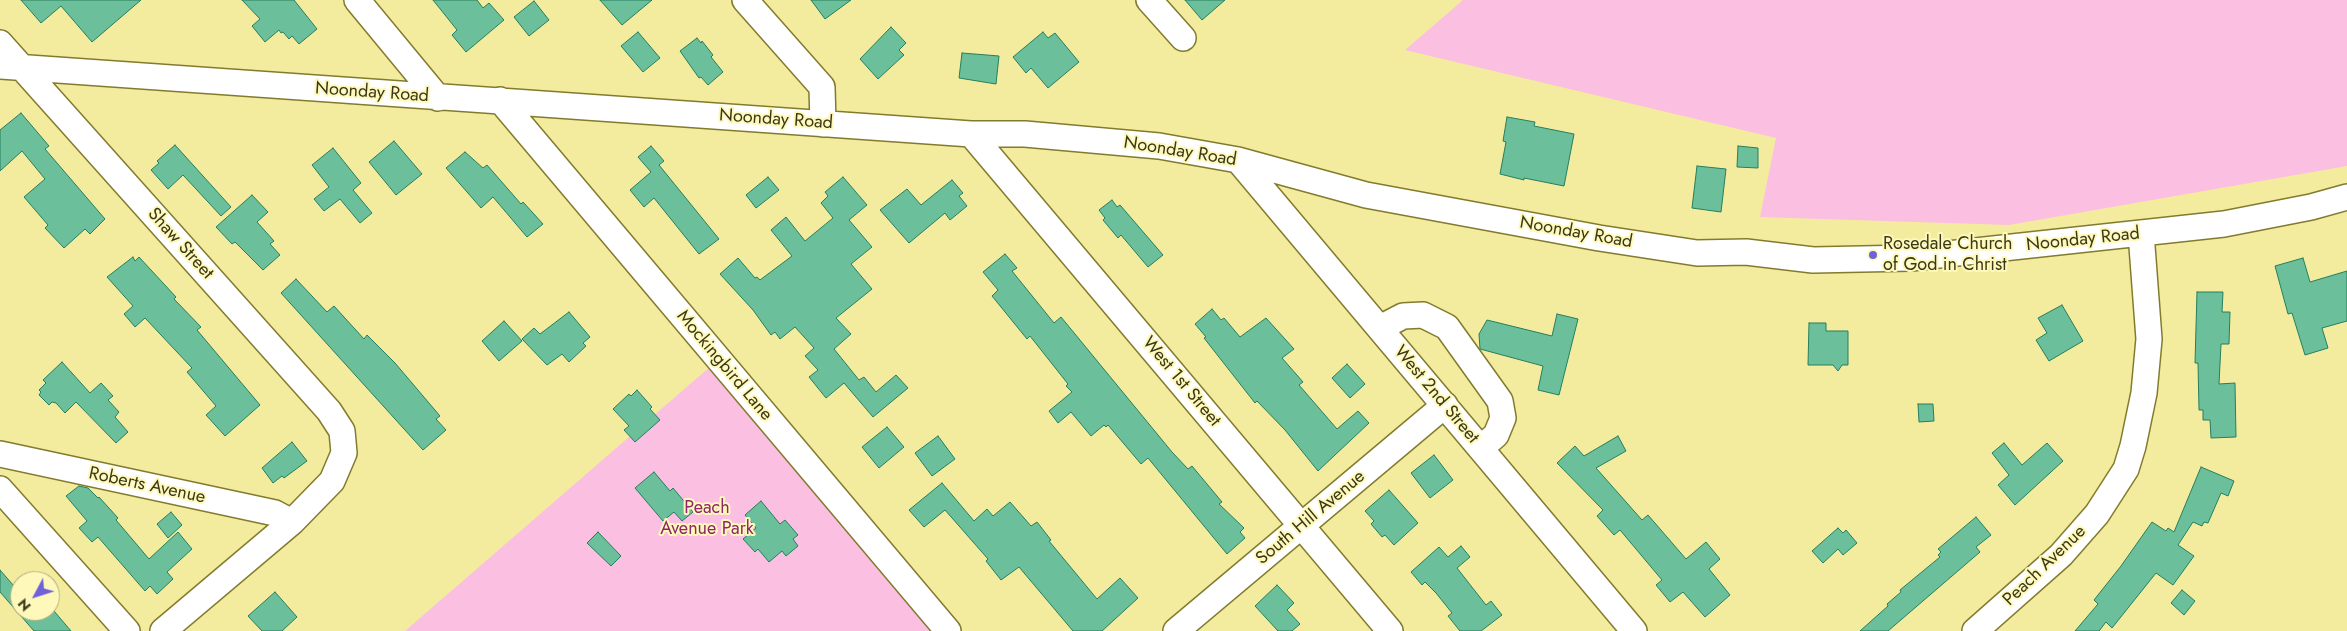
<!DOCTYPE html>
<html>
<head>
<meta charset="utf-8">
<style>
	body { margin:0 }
	#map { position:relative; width:2347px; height:631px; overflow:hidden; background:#f3ec9e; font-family:Jost,sans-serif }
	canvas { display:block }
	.north { position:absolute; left:10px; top:571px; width:50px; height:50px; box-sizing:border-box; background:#fef9bb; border:1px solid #b0ac7a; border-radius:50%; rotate:230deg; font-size:14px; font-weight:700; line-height:20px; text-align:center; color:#3b3818 }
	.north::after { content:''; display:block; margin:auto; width:18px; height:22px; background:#6f62dc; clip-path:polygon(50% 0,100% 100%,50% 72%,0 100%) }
</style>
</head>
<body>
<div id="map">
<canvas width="2347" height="631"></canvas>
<div class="north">N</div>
</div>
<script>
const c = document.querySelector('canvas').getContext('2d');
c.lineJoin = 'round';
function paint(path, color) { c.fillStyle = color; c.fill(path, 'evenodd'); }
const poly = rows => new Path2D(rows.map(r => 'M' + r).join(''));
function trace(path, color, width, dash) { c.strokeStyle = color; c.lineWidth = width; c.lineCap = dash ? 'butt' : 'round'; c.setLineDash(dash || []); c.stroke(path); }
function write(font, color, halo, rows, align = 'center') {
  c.font = font + ' Jost,sans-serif'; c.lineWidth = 4; c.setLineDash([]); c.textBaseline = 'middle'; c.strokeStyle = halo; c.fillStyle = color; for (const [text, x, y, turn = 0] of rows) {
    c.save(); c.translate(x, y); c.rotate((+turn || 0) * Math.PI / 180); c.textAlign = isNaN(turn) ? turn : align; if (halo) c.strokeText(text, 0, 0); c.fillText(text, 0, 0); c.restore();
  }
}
const green = poly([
	[1463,0,2347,0,2347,166,2009,225,1760,217,1776,138,1405,50],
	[719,359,945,631,405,631]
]);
const building = poly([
	[21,0,141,0,92,42,61,6,41,23,21,0],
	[242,0,294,0,317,29,299,44,292,36,289,39,283,32,281,33,279,30,265,42,252,26,260,19,242,0],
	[433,0,477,0,483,8,489,3,504,20,466,52,452,35,457,30,433,0],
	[600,0,652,0,622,25,600,0],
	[811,0,851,0,825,19,811,0],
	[1185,0,1225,0,1202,20,1185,0],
	[534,1,549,20,529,36,514,17,534,1],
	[891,27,906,43,899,50,904,55,878,79,860,59,891,27],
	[638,32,660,58,643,72,621,46,638,32],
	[1043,32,1048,38,1055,33,1079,62,1048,88,1031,68,1026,73,1013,57,1043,32],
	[697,38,701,43,702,41,713,55,711,57,723,72,708,85,701,77,699,78,680,51,697,38],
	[962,53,999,56,996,84,959,78,962,53],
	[21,113,49,146,45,149,105,219,90,234,85,229,64,248,45,228,48,225,24,197,45,179,22,151,0,171,0,130,21,113],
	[1507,117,1535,122,1534,126,1574,134,1564,186,1524,178,1524,180,1500,174,1506,142,1503,141,1507,117],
	[394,141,422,174,396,195,369,162,394,141],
	[175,145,231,207,221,216,183,175,168,189,151,170,159,163,157,161,175,145],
	[651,146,664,161,659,165,719,239,699,254,654,198,644,207,630,190,651,172,638,157,651,146],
	[1738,146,1758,148,1758,168,1737,167,1738,146],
	[333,148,361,183,353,190,372,213,360,223,340,199,324,211,314,199,329,187,312,165,333,148],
	[465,152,483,168,487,165,521,204,523,202,543,224,527,237,493,197,481,208,446,168,465,152],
	[1697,166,1726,169,1721,212,1692,208,1697,166],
	[768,177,779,190,756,208,746,195,768,177],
	[843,177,867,205,849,220,872,247,851,264,872,289,836,318,851,334,834,349,859,380,864,377,876,392,896,375,908,388,873,417,844,383,826,398,809,377,818,370,805,356,814,348,795,327,780,339,775,332,771,335,753,310,720,274,738,258,755,278,757,277,760,280,792,256,771,230,786,217,805,241,833,218,821,203,828,196,825,192,843,177],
	[952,180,963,193,959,196,967,206,950,220,945,213,909,243,880,210,907,189,921,205,952,180],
	[252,195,268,212,257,222,274,241,270,244,280,255,263,270,235,242,232,244,216,227,252,195],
	[1112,200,1117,207,1120,205,1163,255,1148,267,1121,235,1118,238,1103,220,1105,218,1099,210,1112,200],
	[1005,254,1017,268,1012,271,1054,323,1061,317,1172,452,1188,469,1192,466,1222,502,1219,504,1244,528,1240,532,1245,538,1227,554,1148,458,1141,464,1108,425,1106,427,1104,425,1091,436,1071,412,1058,423,1049,411,1072,392,1066,386,1068,384,1030,336,1027,339,992,296,998,290,983,272,1005,254],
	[133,257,135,261,139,257,176,297,174,299,201,327,197,330,260,405,225,436,206,415,216,406,187,372,192,368,145,318,135,327,124,314,133,306,107,277,133,257],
	[2303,258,2310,282,2347,271,2347,321,2322,328,2328,348,2305,355,2292,313,2288,314,2275,266,2303,258],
	[296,279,327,312,334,306,364,339,367,335,395,363,440,416,436,419,446,430,423,450,281,293,296,279],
	[2197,292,2223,292,2222,312,2230,312,2229,344,2221,344,2219,384,2235,383,2236,437,2211,438,2210,420,2203,420,2203,410,2199,410,2198,363,2195,363,2197,292],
	[2062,305,2083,341,2049,361,2036,340,2047,333,2038,318,2062,305],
	[1212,309,1221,320,1224,318,1240,337,1266,318,1294,349,1282,358,1303,382,1299,385,1337,429,1358,411,1369,423,1318,471,1285,430,1257,401,1255,403,1204,338,1206,337,1195,324,1212,309],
	[569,312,590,337,583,343,586,346,569,362,562,354,547,365,522,339,534,328,540,334,569,312],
	[1557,314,1578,319,1559,395,1538,390,1543,366,1480,349,1479,334,1487,320,1552,336,1557,314],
	[504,321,522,341,499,361,482,341,504,321],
	[1809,323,1826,323,1826,331,1848,331,1848,365,1842,365,1838,371,1833,365,1808,365,1809,323],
	[62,362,90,393,101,383,113,396,108,400,119,412,115,417,128,432,116,443,76,402,65,413,56,403,52,402,49,405,39,395,41,392,39,390,46,383,43,380,62,362],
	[1347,364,1365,384,1350,398,1332,378,1347,364],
	[637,390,652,407,650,409,660,420,635,442,624,430,629,426,613,409,629,394,631,396,637,390],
	[1918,404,1933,404,1934,421,1919,422,1918,404],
	[887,427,904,447,879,468,862,447,887,427],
	[938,436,955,459,932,476,915,453,938,436],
	[1618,436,1626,451,1596,468,1642,520,1648,515,1686,559,1706,542,1720,559,1709,569,1730,595,1705,617,1683,592,1670,602,1656,585,1662,580,1620,530,1614,535,1597,516,1603,510,1557,463,1575,446,1584,456,1618,436],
	[292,442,307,461,284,478,282,476,273,483,262,468,292,442],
	[2004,443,2022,465,2047,443,2063,461,2015,505,1998,485,2009,475,1992,453,2004,443],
	[1434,455,1453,480,1430,498,1411,473,1434,455],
	[2201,467,2234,481,2228,496,2221,493,2208,523,2204,522,2202,526,2193,522,2178,545,2194,556,2173,585,2156,573,2112,628,2106,622,2099,631,2075,631,2098,604,2094,600,2121,566,2152,522,2166,531,2168,528,2174,532,2201,467],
	[654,472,670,491,673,488,693,512,682,521,674,512,663,521,635,488,654,472],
	[942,483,974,521,987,509,993,516,1010,502,1031,526,1037,522,1051,540,1049,541,1097,599,1120,578,1138,598,1102,631,1073,631,1019,567,1001,580,986,561,988,559,945,510,924,527,909,510,942,483],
	[79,486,88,488,98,498,99,497,118,518,116,520,149,559,178,532,192,549,167,572,173,579,157,594,150,586,145,591,98,537,92,542,79,528,87,521,66,496,79,486],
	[1389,490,1418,523,1394,545,1385,535,1382,537,1371,524,1374,521,1365,511,1389,490],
	[761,501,780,524,785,520,798,535,793,539,798,546,786,556,782,551,769,562,758,549,755,552,743,539,756,528,745,515,761,501],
	[171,512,182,525,168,538,157,524,171,512],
	[1976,517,1991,535,1976,547,1980,552,1888,631,1860,631,1888,606,1887,604,1901,592,1900,590,1940,557,1938,555,1941,552,1938,549,1976,517],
	[1838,528,1843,533,1846,530,1857,543,1843,555,1838,549,1823,563,1812,551,1838,528],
	[598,532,621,556,611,566,587,543,598,532],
	[1461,546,1470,557,1457,568,1486,605,1491,601,1502,615,1481,631,1460,631,1448,616,1452,613,1436,593,1425,582,1422,585,1411,572,1439,547,1448,557,1461,546],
	[0,570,20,593,20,611,54,611,71,631,34,631,0,592,0,570],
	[1277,585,1294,603,1287,610,1300,624,1292,631,1278,631,1255,606,1277,585],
	[2182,590,2195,601,2184,615,2171,603,2182,590],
	[275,592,297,617,282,631,262,631,248,616,275,592]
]);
const minor = poly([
	[357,0,438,98],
	[745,0,822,87,823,124],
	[1149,0,1183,38],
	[0,43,329,411,342,431,344,453,332,481,292,522,163,631],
	[0,66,971,134,1025,134,1159,146,1238,160,1366,195,1599,238,1697,253,1746,252,1813,260,1911,258,2224,224,2311,207,2347,197],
	[500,100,948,631],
	[971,134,1390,631],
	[1238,160,1634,631],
	[1380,328,1403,316,1423,315,1447,327,1500,401,1503,418,1496,435,1481,448],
	[0,454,275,513,292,522],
	[0,489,127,631],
	[1176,631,1445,405],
	[1975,631,2061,555,2097,514,2126,469,2133,446,2144,393,2149,339,2141,233]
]);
const markers = [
	[1873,255,5,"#6f62dc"]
];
const streetNames = [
	["Noonday Road",372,93,4],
	["Noonday Road",776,120,4],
	["Noonday Road",1180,152,9],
	["Noonday Road",1576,233,10],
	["Noonday Road",2083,240,-6],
	["Shaw Street",180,244,48],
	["Mockingbird Lane",724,366,50],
	["West 1st Street",1181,382,50],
	["West 2nd Street",1436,395,50],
	["Roberts Avenue",147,486,12],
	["South Hill Avenue",1311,518,-40],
	["Peach Avenue",2045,566,-44]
];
const poiNames = [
	["Rosedale Church",1883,245],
	["of God in Christ",1883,266]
];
const parkNames = [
	["Peach",707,509],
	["Avenue Park",707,530]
];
paint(green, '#fbbfe1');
paint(building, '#6cbf9b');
trace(building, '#257e5d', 1);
trace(minor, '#827b2e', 28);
trace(minor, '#fff', 25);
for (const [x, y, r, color] of markers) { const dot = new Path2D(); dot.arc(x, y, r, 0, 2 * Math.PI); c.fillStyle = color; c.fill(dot); trace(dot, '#fef9bb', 2); }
write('18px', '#3b3818', '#fef9bb', streetNames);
write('18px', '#3b3818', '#fef9bb', poiNames, 'left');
write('18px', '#8f256c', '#fef9bb', parkNames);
</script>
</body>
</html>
